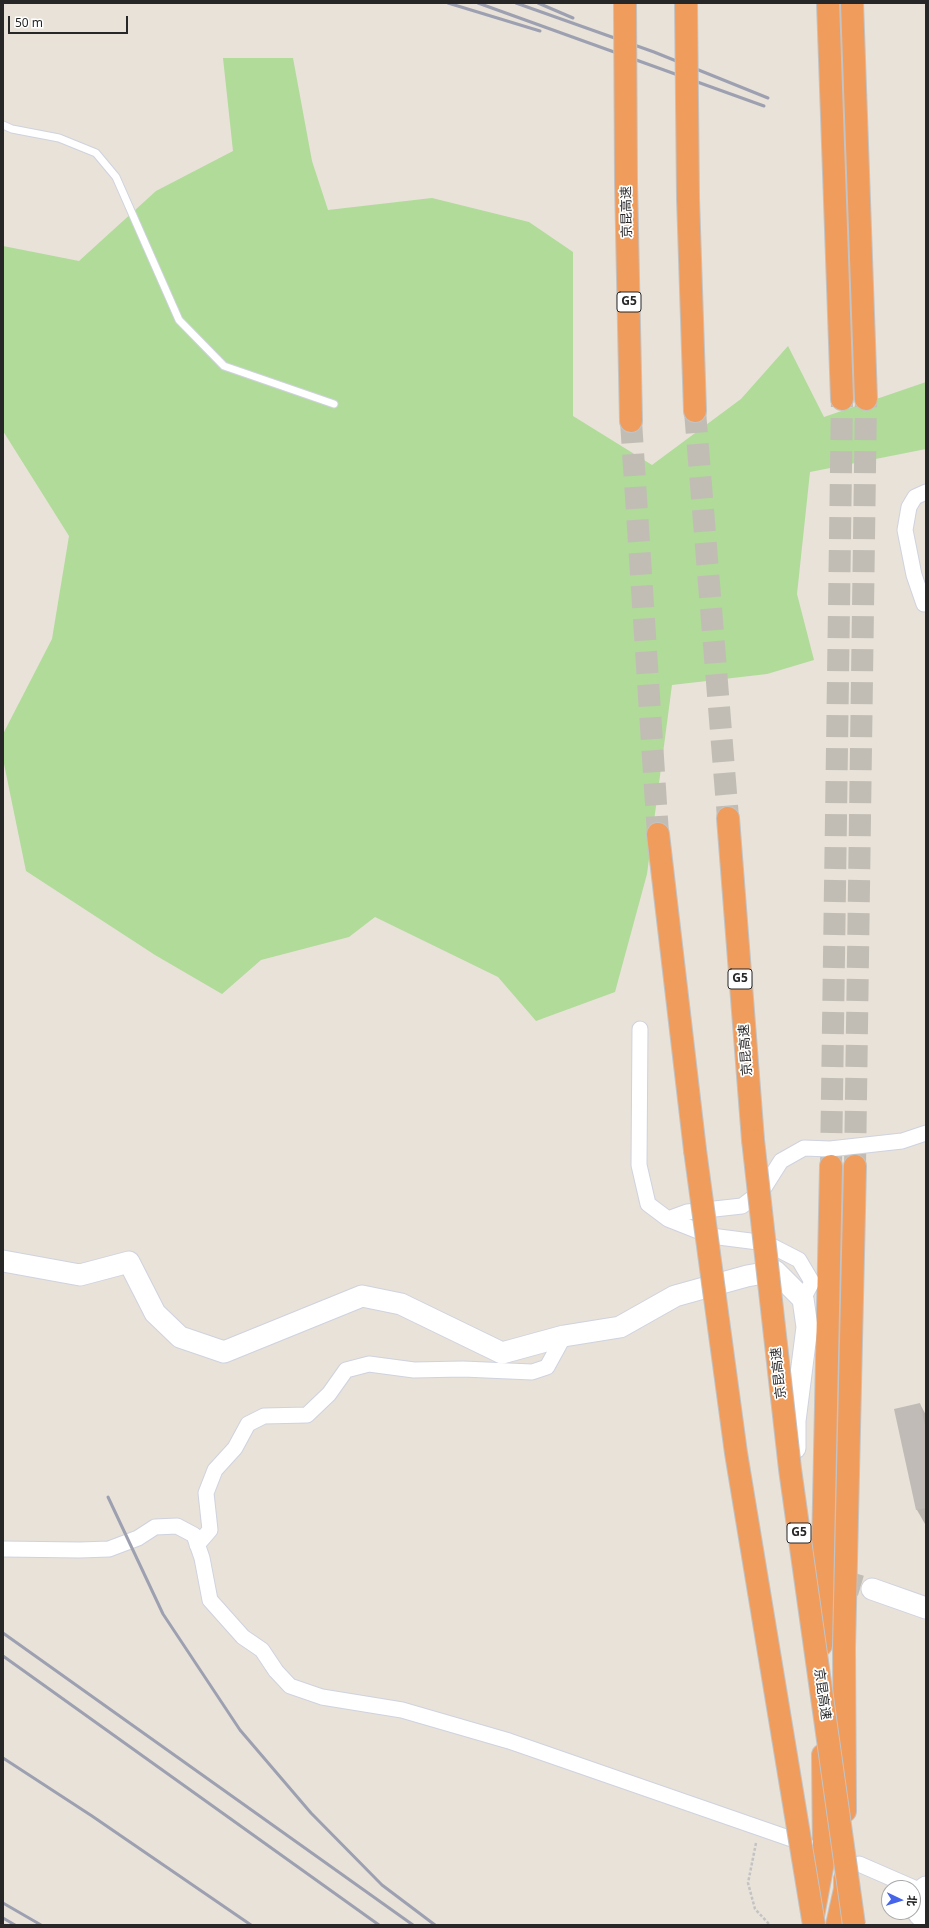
<!DOCTYPE html>
<html>
<head>
<meta charset="utf-8">
<style>
	body { margin:0 }
	#map { position:relative; width:929px; height:1928px; overflow:hidden; background:#e8e2d9; font-family:"Noto Sans","Noto Sans SC",sans-serif }
	canvas { display:block }
	.frame { position:absolute; inset:0; border:4px solid #272727; pointer-events:none }
	.north { position:absolute; left:881px; top:1880px; width:40px; height:40px; box-sizing:border-box; background:#fff; border:1px solid #a9a9a9; border-radius:50%; rotate:94deg; font-size:11px; font-weight:700; line-height:16px; text-align:center; color:#272727 }
	.north::after { content:''; display:block; margin:auto; width:14px; height:18px; background:#4564e9; clip-path:polygon(50% 0,100% 100%,50% 72%,0 100%) }
	.scale { position:absolute; left:8px; top:16px; width:120px; height:18px; box-sizing:border-box; border:2px solid #272727; border-top:0; padding-left:5px; font-size:12px; line-height:14px; white-space:nowrap; color:#272727; -webkit-text-stroke:3px #fff; paint-order:stroke }
</style>
</head>
<body>
<div id="map">
<canvas width="929" height="1928"></canvas>
<div class="frame"></div>
<div class="north">北</div>
<div class="scale">50 m</div>
</div>
<script>
const c = document.querySelector('canvas').getContext('2d');
c.lineJoin = 'round';
function paint(path, color) { c.fillStyle = color; c.fill(path, 'evenodd'); }
const poly = rows => new Path2D(rows.map(r => 'M' + r).join(''));
function trace(path, color, width, dash) { c.strokeStyle = color; c.lineWidth = width; c.lineCap = dash ? 'butt' : 'round'; c.setLineDash(dash || []); c.stroke(path); }
function write(font, color, halo, rows, align = 'center') {
  c.font = font + ' "Noto Sans","Noto Sans SC",sans-serif'; c.lineWidth = 3.5; c.setLineDash([]); c.textBaseline = 'middle'; c.strokeStyle = halo; c.fillStyle = color; for (const [text, x, y, turn = 0] of rows) {
    c.save(); c.translate(x, y); c.rotate((+turn || 0) * Math.PI / 180); c.textAlign = isNaN(turn) ? turn : align; if (halo) c.strokeText(text, 0, 0); c.fillText(text, 0, 0); c.restore();
  }
}
const green = poly([
	[223,58,293,58,312,161,328,210,432,198,529,222,573,252,573,416,652,465,741,399,788,346,824,417,926,382,926,449,810,472,797,594,814,660,767,674,672,685,647,874,615,992,536,1021,498,977,375,917,349,937,261,960,222,994,155,955,26,871,3,759,3,734,52,639,69,536,3,431,3,246,79,261,156,191,233,151]
]);
const shadow = poly([
	[920,1404,926,1415,925,1524,917,1510,895,1410]
]);
const building = poly([
	[920,1403,926,1430,926,1508,916,1510,894,1409]
]);
const secondaryTunnel = poly([
	[811,1571,872,1589]
]);
const highwayTunnel = poly([
	[695,411,728,818],
	[631,421,658,834],
	[831,1166,842,399],
	[855,1166,866,399]
]);
const path = poly([
	[756,1843,748,1883,755,1909,770,1925]
]);
const lane = poly([
	[3,125,12,129,59,138,96,153,116,177,179,320,224,366,334,404]
]);
const street = poly([
	[924,604,914,575,905,530,909,507,915,497,926,492],
	[640,1029,639,1165,648,1204,668,1219,711,1236,766,1243,799,1260,812,1282,803,1299],
	[668,1219,687,1212,742,1206,762,1191,781,1161,804,1148,830,1149,902,1141,926,1133],
	[197,1545,210,1530,206,1493,215,1470,235,1448,248,1424,264,1416,307,1415,329,1394,346,1370,369,1364,414,1370,463,1369,532,1372,547,1367,564,1336],
	[3,1549,80,1550,109,1549,138,1538,155,1527,177,1526,194,1535,202,1558,210,1600,243,1637,262,1650,276,1671,290,1686,322,1697,402,1710,509,1741,806,1844],
	[859,1864,921,1891]
]);
const secondary = poly([
	[3,1261,80,1275,129,1262,155,1313,180,1337,224,1352,362,1296,401,1304,502,1353,564,1336,620,1327,675,1296,747,1276,775,1271,803,1299,807,1327,795,1421,795,1448],
	[872,1589,926,1608],
	[926,1887,921,1891,919,1914,926,1921]
]);
const highway = poly([
	[828,3,842,399],
	[852,3,866,399],
	[626,182,631,421],
	[688,198,695,411],
	[728,818,753,1140],
	[658,834,695,1150],
	[821,1645,831,1166],
	[845,1811,844,1648,855,1166],
	[813,1916,824,1857,823,1755],
	[837,1925,845,1889,845,1879]
]);
const rail = poly([
	[448,3,540,31],
	[478,3,764,106],
	[516,3,654,52,768,98],
	[538,3,573,18],
	[108,1497,163,1614,240,1730,311,1813,382,1885,435,1925],
	[3,1633,413,1925],
	[3,1656,379,1925],
	[3,1758,92,1816,251,1925],
	[3,1903,41,1925],
	[3,1918,15,1925]
]);
const highwayBridge = poly([
	[625,3,626,182],
	[686,3,688,198],
	[753,1140,790,1469,854,1925],
	[695,1150,736,1453,814,1925]
]);
const shields = [
	[629,302,24],
	[740,979,24],
	[799,1533,24]
];
const shieldNames = [
	["G5",629,302],
	["G5",740,979],
	["G5",799,1533]
];
const streetNames = [
	["京昆高速",627,212,-91],
	["京昆高速",746,1050,-94],
	["京昆高速",779,1373,-96],
	["京昆高速",822,1694,82]
];
paint(green, '#b0db99');
paint(shadow, '#0003');
paint(building, '#c0bbb6');
trace(secondaryTunnel, '#c1bdb5', 21, [21, 10]);
trace(highwayTunnel, '#c1bdb5', 22, [22, 11]);
trace(lane, '#cfd2df', 9);
trace(street, '#cfd2df', 17);
trace(secondary, '#cfd2df', 23);
trace(highway, '#c3c3c3', 24);
trace(path, '#c3c3c3', 2.5, [3, 2]);
trace(lane, '#fff', 7);
trace(street, '#fff', 15);
trace(secondary, '#fff', 21);
trace(highway, '#ef9c5d', 22);
trace(rail, '#9da0b0', 3);
trace(highwayBridge, '#c3c3c3', 24, []);
trace(highwayBridge, '#ef9c5d', 22);
for (const [x, y, w] of shields) { const box = new Path2D(); box.roundRect(x - w / 2, y - 10, w, 20, 3); c.fillStyle = '#fff'; c.fill(box); trace(box, '#272727', 1); }
write('bold 12px', '#272727', null, shieldNames);
write('13px', '#272727', '#fff', streetNames);
</script>
</body>
</html>
